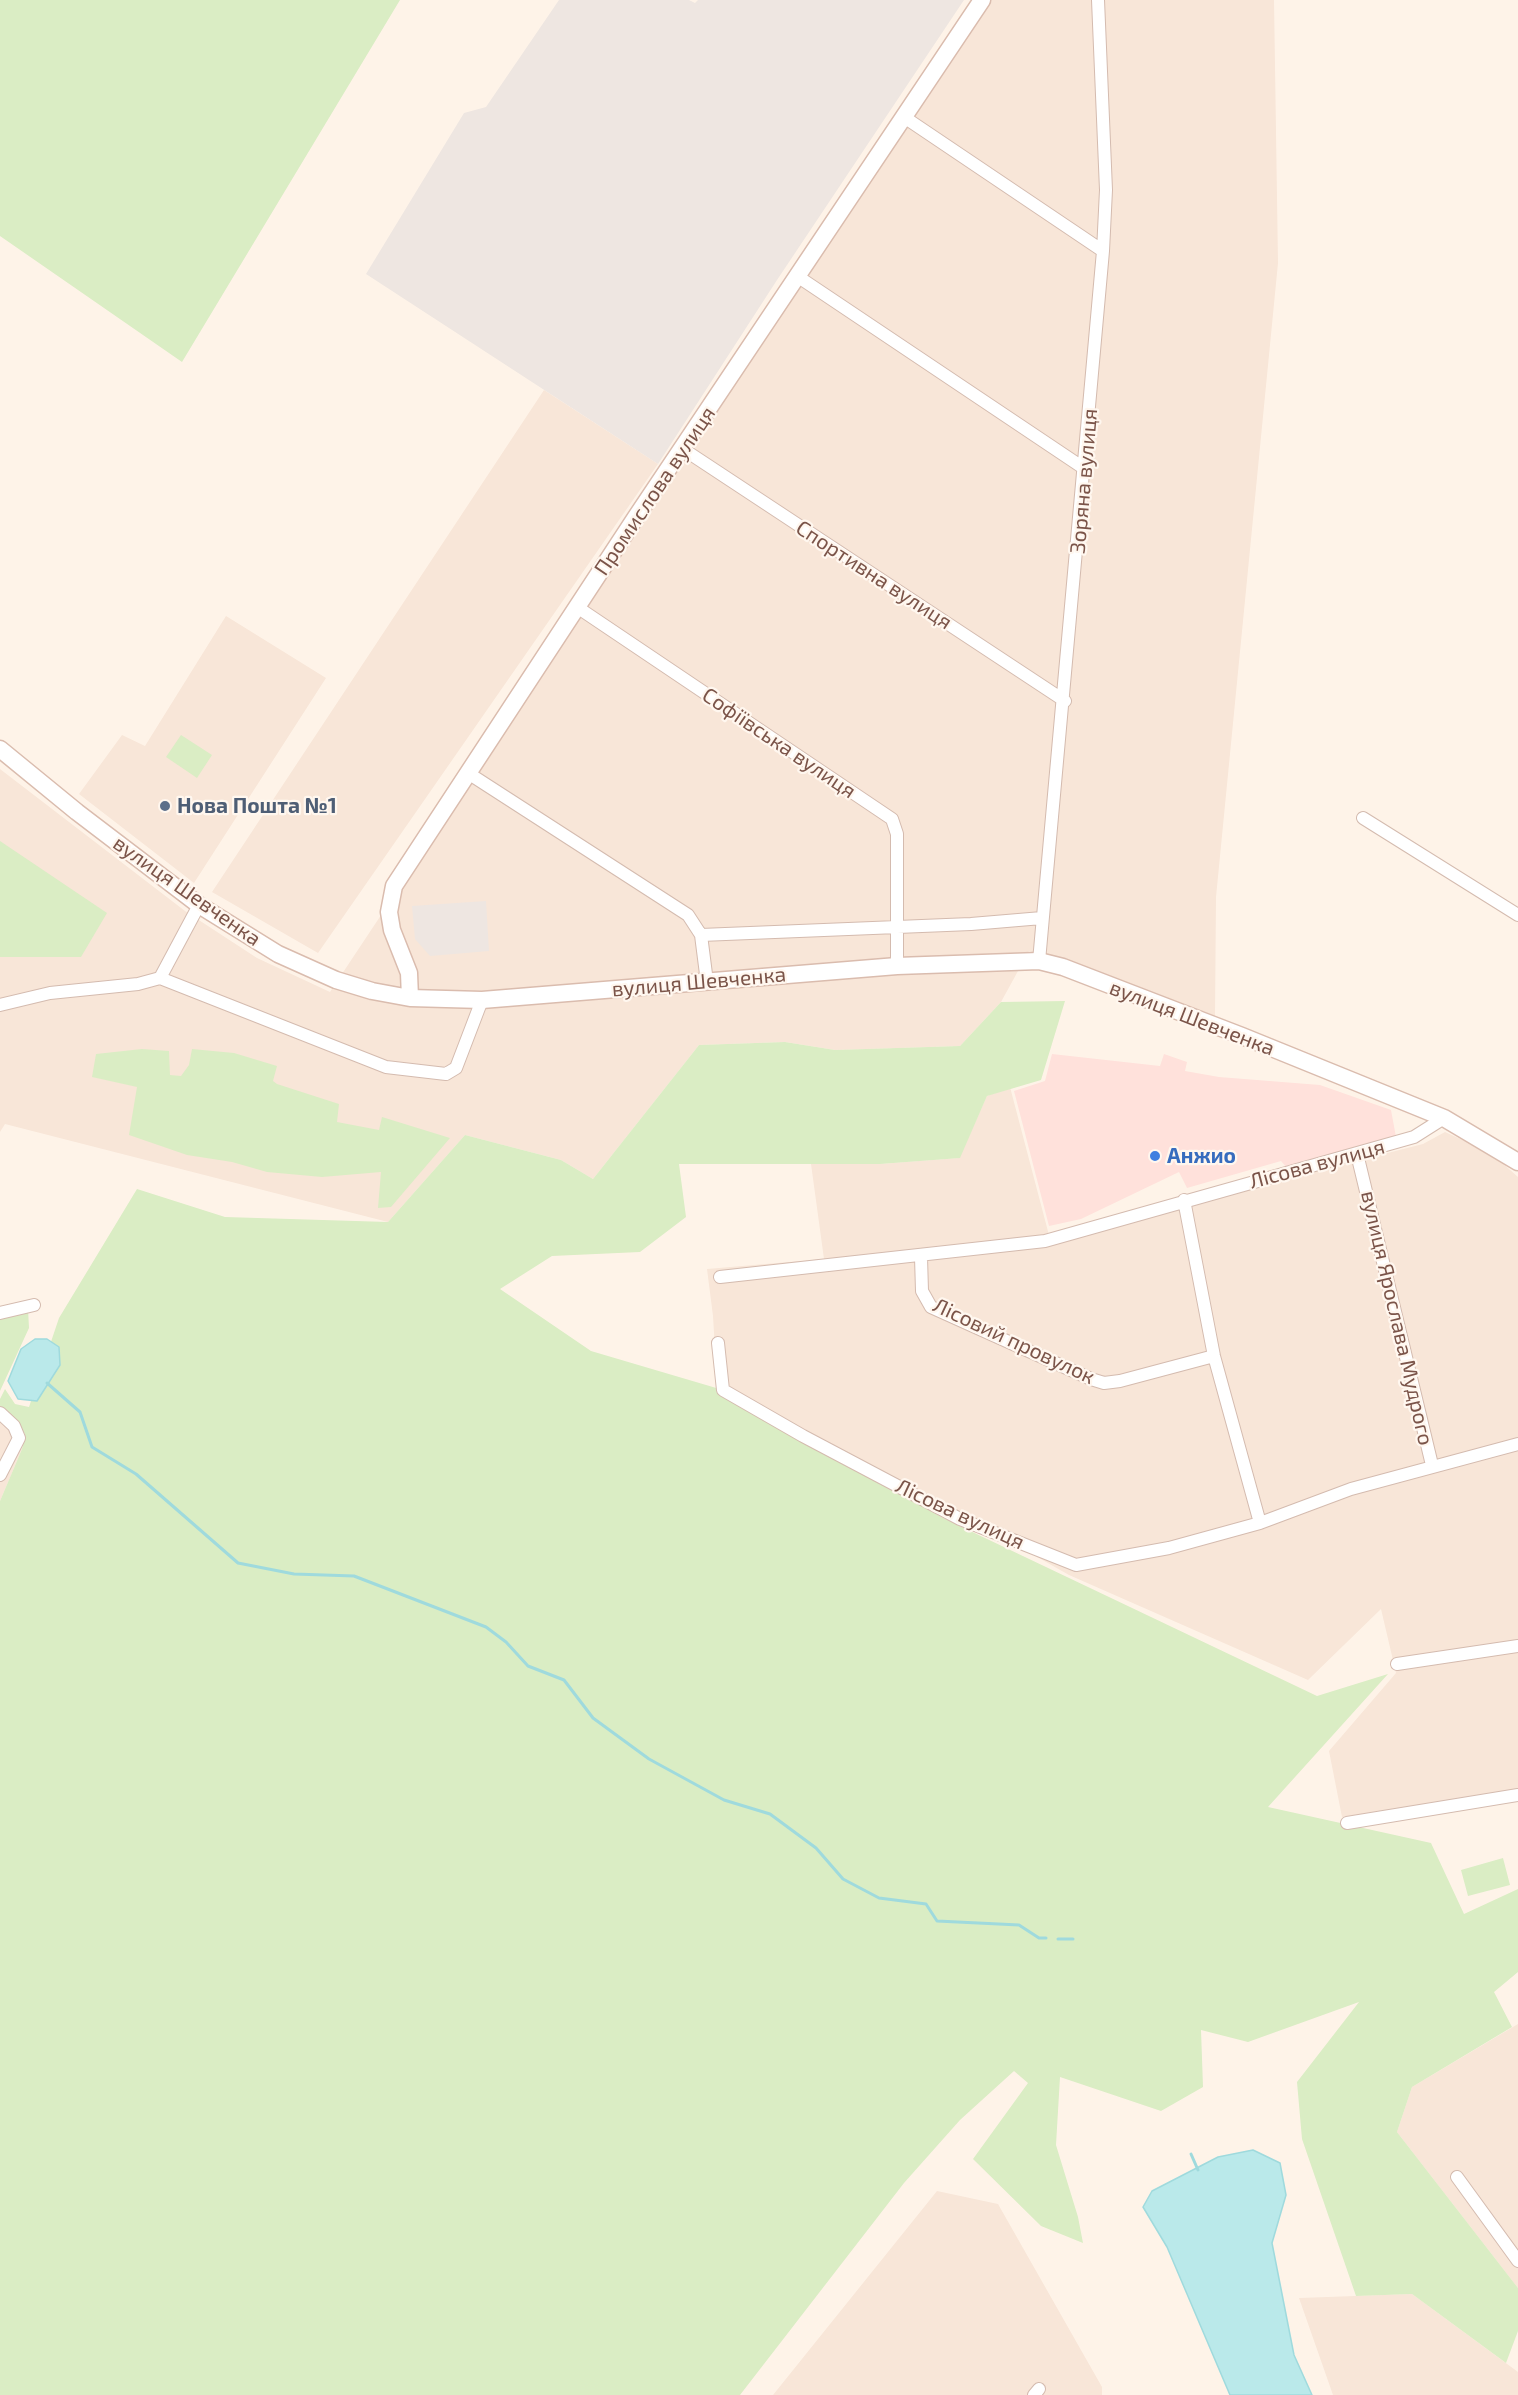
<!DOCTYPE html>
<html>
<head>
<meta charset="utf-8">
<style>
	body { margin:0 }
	canvas { display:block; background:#fef3e8 }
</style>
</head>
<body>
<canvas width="1518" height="2395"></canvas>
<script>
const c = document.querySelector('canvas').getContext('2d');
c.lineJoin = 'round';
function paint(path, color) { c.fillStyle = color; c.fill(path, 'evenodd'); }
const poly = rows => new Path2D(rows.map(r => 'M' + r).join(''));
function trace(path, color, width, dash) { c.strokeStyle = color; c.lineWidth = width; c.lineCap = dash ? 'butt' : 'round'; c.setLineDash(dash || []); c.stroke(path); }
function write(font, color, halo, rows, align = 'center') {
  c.font = font + ' "Exo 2",sans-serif'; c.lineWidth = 4.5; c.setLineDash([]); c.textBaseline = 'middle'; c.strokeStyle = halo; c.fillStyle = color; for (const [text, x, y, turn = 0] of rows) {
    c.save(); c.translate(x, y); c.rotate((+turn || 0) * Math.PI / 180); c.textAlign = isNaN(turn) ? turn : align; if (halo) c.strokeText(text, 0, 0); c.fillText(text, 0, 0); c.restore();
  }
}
const residential = poly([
	[988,0,1274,0,1278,263,1216,897,1215,1017,1029,951,1001,1002,960,1046,835,1050,785,1042,699,1045,593,1179,561,1160,465,1135,388,1222,5,1124,0,1132,0,769,185,911,257,958,330,992],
	[544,390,658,464,318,953,212,892],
	[226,616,326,678,194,883,79,794,122,735,145,746],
	[1010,1087,1050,1239,1423,1144,1445,1132,1491,1153,1518,1177,1518,1789,1342,1817,1329,1751,1396,1673,1381,1609,1308,1680,1069,1575,961,1514,718,1400,713,1316,707,1269,824,1259,811,1164,880,1164,959,1158,987,1096],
	[0,1415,22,1449,0,1501],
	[1518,2024,1518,2288,1397,2132,1412,2087],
	[937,2191,998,2204,1102,2387,1102,2395,773,2395],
	[1412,2294,1518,2372,1518,2395,1333,2395,1299,2298]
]);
const commercial = poly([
	[1052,1054,1160,1066,1164,1054,1187,1062,1185,1071,1219,1077,1320,1085,1391,1110,1396,1137,1287,1168,1281,1161,1187,1188,1179,1172,1081,1219,1049,1226,1014,1091,1045,1081]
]);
const industrial = poly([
	[559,0,689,0,695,3,698,0,964,0,777,280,658,464,366,274,464,113,486,107],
	[486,901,489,951,430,956,415,939,412,906]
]);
const green = poly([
	[0,0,400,0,182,362,0,236],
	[181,735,212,755,197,778,166,757],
	[0,841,107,913,81,957,0,957],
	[1065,1001,1041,1080,987,1096,960,1158,880,1164,679,1164,686,1217,640,1252,552,1256,500,1289,591,1351,723,1390,943,1518,1317,1696,1388,1674,1268,1807,1431,1843,1464,1914,1518,1889,1518,1972,1494,1992,1512,2027,1412,2087,1397,2132,1518,2288,1518,2331,1506,2363,1412,2294,1356,2296,1302,2139,1297,2082,1359,2002,1248,2042,1201,2030,1203,2087,1161,2111,1060,2077,1056,2145,1078,2217,1083,2243,1041,2226,973,2159,1028,2083,1014,2071,960,2120,904,2183,740,2395,0,2395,0,1501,22,1449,25,1434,17,1422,0,1406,0,1399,5,1389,15,1404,29,1407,59,1318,137,1189,225,1217,388,1222,465,1135,561,1160,593,1179,699,1045,785,1042,835,1050,960,1046,1001,1002],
	[142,1049,169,1051,170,1075,181,1076,189,1065,192,1049,234,1053,277,1066,273,1081,277,1084,339,1104,337,1122,379,1130,382,1117,450,1138,391,1207,378,1208,381,1172,322,1177,267,1172,232,1162,187,1155,129,1135,137,1087,92,1077,96,1054],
	[28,1309,29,1328,0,1391,0,1316],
	[1503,1858,1510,1885,1468,1896,1461,1870]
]);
const water = poly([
	[35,1339,47,1339,59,1347,60,1365,37,1401,18,1399,8,1381,21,1349,35,1339],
	[1253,2150,1280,2163,1286,2195,1272,2243,1294,2355,1312,2395,1230,2395,1167,2247,1143,2207,1152,2191,1218,2157,1253,2150]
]);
const stream = poly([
	[47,1383,80,1412,92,1447,136,1474,238,1563,294,1574,354,1576,486,1627,506,1642,528,1666,564,1680,593,1718,649,1759,724,1800,770,1814,816,1848,843,1879,879,1898,926,1904,937,1921,1019,1925,1039,1938,1046,1938],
	[1058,1939,1073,1939],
	[1191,2154,1198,2170]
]);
const street = poly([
	[904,117,1103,251],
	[797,276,1085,469],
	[683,449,1065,701],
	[577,607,892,819,897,834,897,966],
	[468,773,688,915,701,935,707,982],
	[1363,818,1518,915],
	[701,935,971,924,1042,918],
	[1039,961,1103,251,1106,190,1098,0],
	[160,978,199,905],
	[0,1005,50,993,138,984,160,978,386,1067,446,1074,456,1068,482,1000],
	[1357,1154,1432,1465],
	[1184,1200,1214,1356,1260,1523],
	[921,1257,922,1291,931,1307,1091,1379,1104,1383,1120,1381,1214,1356],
	[720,1277,1045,1241,1414,1137,1444,1118],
	[0,1313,34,1305],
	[718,1343,723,1390,803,1436,960,1519,1076,1565,1169,1548,1260,1523,1351,1489,1518,1444],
	[0,1413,14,1426,19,1438,0,1475],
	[1397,1664,1518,1646],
	[1347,1823,1518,1795],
	[1457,2177,1518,2261],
	[1034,2395,1039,2389]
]);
const secondary = poly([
	[0,749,77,812,199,905,278,954,336,980,372,991,410,998,482,1000,897,966,1039,961,1063,967,1242,1036,1444,1118,1518,1162],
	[410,998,409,973,392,930,389,912,394,886,636,517,982,0]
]);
const markers = [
	[165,806,6,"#5c6f8a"],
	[1155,1156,6,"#3f7fe0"]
];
const streetNames = [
	["Зоряна вулиця",1084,481,-85],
	["Промислова вулиця",655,491,-56],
	["Спортивна вулиця",874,575,33],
	["Софіївська вулиця",779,743,34],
	["вулиця Шевченка",187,891,35],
	["вулиця Шевченка",699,982,-5],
	["вулиця Шевченка",1192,1018,21],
	["Лісова вулиця",1317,1164,-15],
	["вулиця Ярослава Мудрого",1397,1318,77],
	["Лісовий провулок",1014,1341,25],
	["Лісова вулиця",960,1514,25]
];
const serviceNames = [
	["Нова Пошта №1",177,806]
];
const shopNames = [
	["Анжио",1167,1156]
];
paint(residential, '#f8e6d8');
paint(commercial, '#ffe1db');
paint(industrial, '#eee6e1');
paint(green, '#daedc4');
paint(water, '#bae9ea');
trace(water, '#9fdadd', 1.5);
trace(stream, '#9fdadd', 3);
trace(street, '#d4bbaf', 14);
trace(secondary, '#dabcae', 19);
trace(street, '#fff', 12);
trace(secondary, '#fff', 16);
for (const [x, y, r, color] of markers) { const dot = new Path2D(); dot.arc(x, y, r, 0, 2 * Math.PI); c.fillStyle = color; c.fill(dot); trace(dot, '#fff7ef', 2); }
write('21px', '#7b5449', '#fff7ef', streetNames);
write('bold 21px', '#4e5e75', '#fff7ef', serviceNames, 'left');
write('bold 21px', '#366cbe', '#fff7ef', shopNames, 'left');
</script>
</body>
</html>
